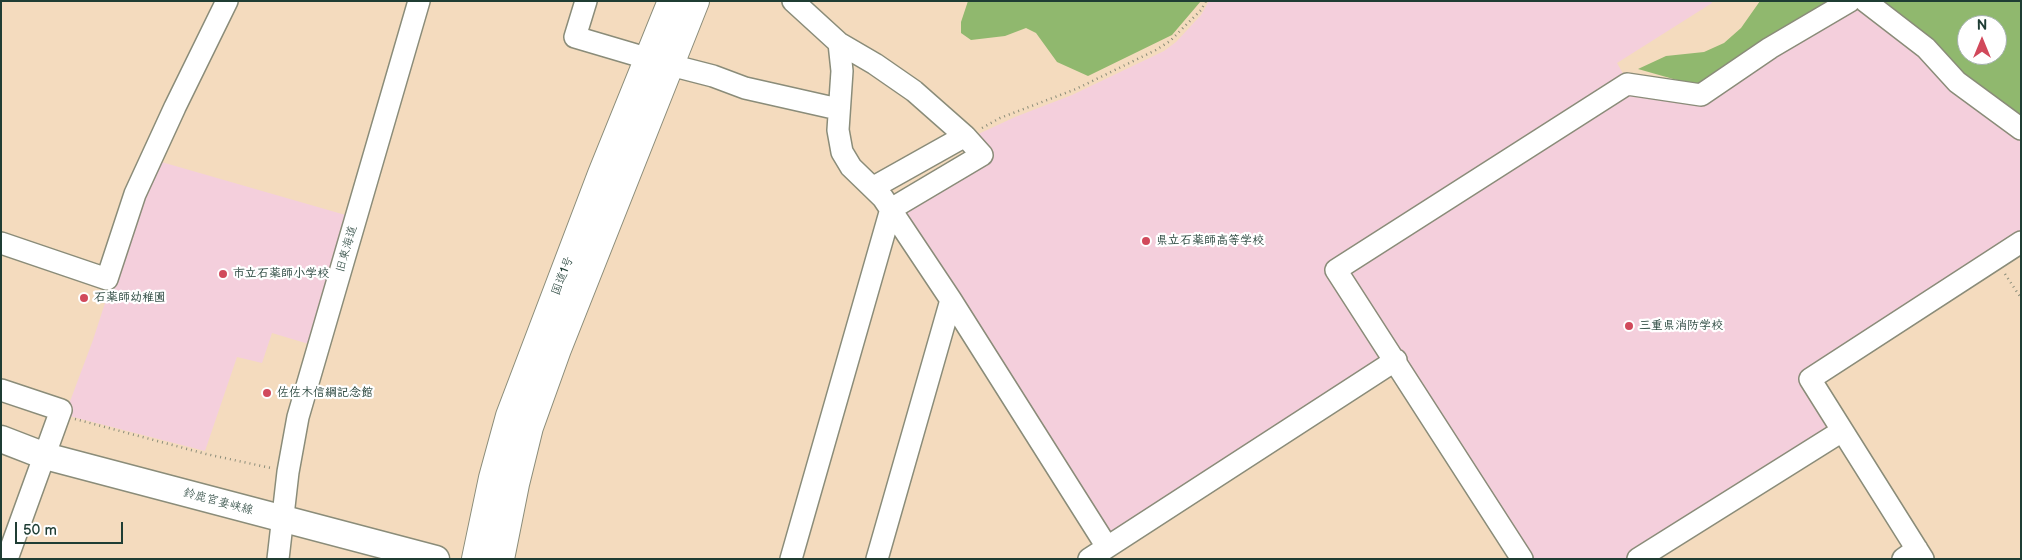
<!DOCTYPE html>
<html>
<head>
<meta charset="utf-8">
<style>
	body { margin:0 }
	#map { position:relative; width:2022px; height:560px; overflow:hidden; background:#f4dbbe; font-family:"Balsamiq Sans",sans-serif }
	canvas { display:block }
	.frame { position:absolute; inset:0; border:2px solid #1f3d34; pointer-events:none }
	.north { position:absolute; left:1957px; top:15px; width:50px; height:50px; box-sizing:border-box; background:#fff; border:1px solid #a5b1ae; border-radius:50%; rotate:0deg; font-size:14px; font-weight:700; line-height:20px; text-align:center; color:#1f3d34 }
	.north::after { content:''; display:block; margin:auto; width:18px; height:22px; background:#d1495b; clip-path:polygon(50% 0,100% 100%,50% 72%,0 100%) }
	.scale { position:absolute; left:15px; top:522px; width:108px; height:22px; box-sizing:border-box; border:2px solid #1f3d34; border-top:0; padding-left:6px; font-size:15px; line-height:18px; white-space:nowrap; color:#1f3d34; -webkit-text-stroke:4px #fff; paint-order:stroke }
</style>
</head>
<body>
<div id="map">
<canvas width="2022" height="560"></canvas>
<div class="frame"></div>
<div class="north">N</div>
<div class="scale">50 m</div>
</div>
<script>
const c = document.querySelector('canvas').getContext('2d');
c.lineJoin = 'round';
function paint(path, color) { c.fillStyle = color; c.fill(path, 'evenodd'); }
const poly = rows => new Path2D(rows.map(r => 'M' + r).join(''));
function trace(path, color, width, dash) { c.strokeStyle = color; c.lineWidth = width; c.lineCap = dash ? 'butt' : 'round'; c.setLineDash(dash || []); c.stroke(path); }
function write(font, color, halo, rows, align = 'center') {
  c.font = font + ' "Balsamiq Sans","Klee One",sans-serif'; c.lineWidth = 4.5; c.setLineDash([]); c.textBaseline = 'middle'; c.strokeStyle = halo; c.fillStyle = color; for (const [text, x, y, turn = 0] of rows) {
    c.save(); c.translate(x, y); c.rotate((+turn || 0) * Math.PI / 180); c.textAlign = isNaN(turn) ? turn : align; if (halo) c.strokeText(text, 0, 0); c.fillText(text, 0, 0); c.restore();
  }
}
const built = poly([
	[1209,1,1711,1,1712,3,1617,63,1625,77,1330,268,1382,361,1111,535,904,214,990,156,974,136,1015,117,1072,95,1164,51,1176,42,1201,15],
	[1851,8,1863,8,2021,138,2021,233,1801,376,1829,422,1827,432,1626,559,1531,559,1348,271,1631,91,1702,103],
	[158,161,349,216,312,345,272,333,262,363,237,357,205,451,69,416,66,412,93,340,139,198]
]);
const forest = poly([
	[968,1,1201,1,1172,35,1088,76,1057,62,1036,33,1026,28,1005,36,971,40,961,33,961,22],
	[1760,1,1839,1,1698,86,1638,69,1666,56,1704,52,1724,43,1741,28],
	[1883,1,2021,1,2021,121,1961,79],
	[1967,25,1997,25,1997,55,1967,55]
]);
const path = poly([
	[982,128,1000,118,1076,89,1156,50,1170,41,1201,10,1206,1],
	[2005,274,2021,298],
	[75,419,206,454,271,468]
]);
const minor = poly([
	[586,1,575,37,636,55],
	[1865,1,1926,48,1957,82,2021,129],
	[839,43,842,71,838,130,842,152,851,167,883,198,951,300,1107,547],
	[678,67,713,76,745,88,838,109],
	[874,187,965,136],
	[1,243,107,279,135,194,175,107,227,1],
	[1,390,61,410,7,559],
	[278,559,288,472,298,417,419,1],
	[791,559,891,209,982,155,965,136,914,91,875,64,839,43,793,1],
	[877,559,951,300],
	[1089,559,1396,360],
	[1522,559,1336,270,1627,84,1701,95,1770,48,1850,1],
	[1638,559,1842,431],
	[1903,559,1917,549],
	[1923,559,1810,379,2021,242]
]);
const major = poly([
	[1,439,45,456,436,559]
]);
const highway = poly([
	[476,559,493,478,510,416,602,174,672,1],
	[500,559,515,484,529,427,557,349,695,1]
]);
const markers = [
	[1146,241,5,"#d1495b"],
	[223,274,5,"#d1495b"],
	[84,298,5,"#d1495b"],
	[1629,326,5,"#d1495b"],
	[267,393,5,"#d1495b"]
];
const poiNames = [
	["県立石薬師高等学校",1156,241],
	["市立石薬師小学校",233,274],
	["石薬師幼稚園",94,298],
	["三重県消防学校",1639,326],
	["佐佐木信綱記念館",277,393]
];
const streetNames = [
	["旧東海道",347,249,-74],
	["国道1号",563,276,-69],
	["鈴鹿宮妻峡線",218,502,15]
];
paint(built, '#f4cfdc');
paint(forest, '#90b86e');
trace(minor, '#8a8c79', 24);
trace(major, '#8a8c79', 29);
trace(highway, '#8a8c79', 30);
trace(path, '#8a8c79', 2.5, [1, 4]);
trace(minor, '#fff', 21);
trace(major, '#fff', 26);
trace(highway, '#fff', 28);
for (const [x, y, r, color] of markers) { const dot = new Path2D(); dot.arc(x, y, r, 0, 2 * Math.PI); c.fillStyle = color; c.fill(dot); trace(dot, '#fff', 2); }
write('bold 12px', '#1f3d34', '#fff', poiNames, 'left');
write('12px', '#1f3d34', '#fff', streetNames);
</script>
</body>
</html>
